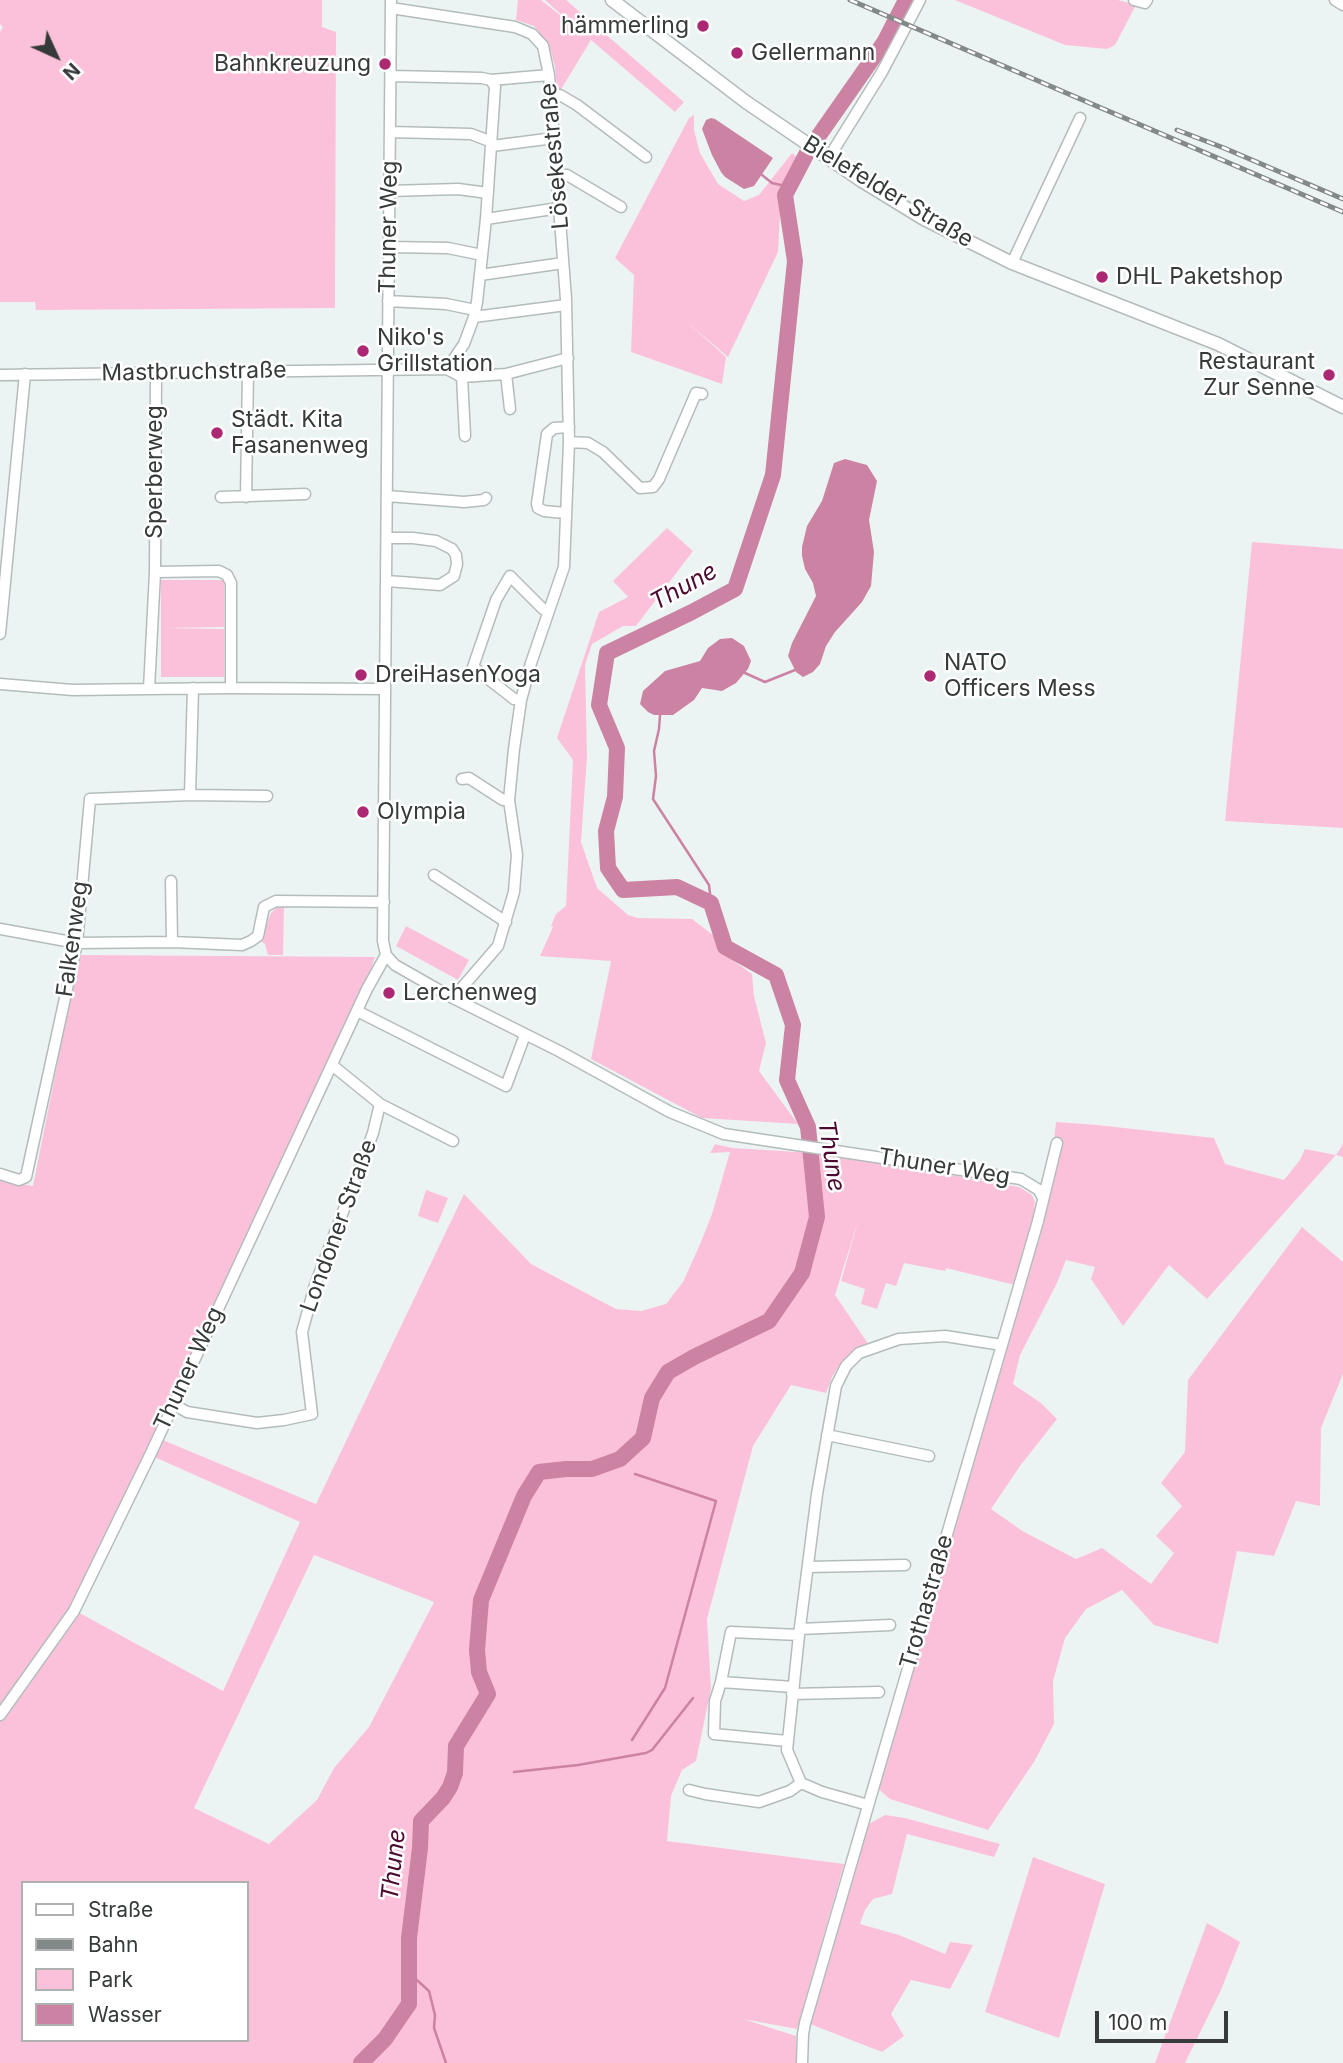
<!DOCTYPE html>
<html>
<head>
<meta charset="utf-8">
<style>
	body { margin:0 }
	#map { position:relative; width:1343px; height:2063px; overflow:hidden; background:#ecf4f3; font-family:Inter,sans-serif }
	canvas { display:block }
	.legend { position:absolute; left:21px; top:1881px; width:228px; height:161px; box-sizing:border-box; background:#fff; border:2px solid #afb0b0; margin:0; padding:9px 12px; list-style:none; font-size:21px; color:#373a3a }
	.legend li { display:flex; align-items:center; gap:14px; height:35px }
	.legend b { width:35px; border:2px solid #afb0b0 }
	.north { position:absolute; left:21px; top:21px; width:70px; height:70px; -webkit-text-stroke:5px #fff; paint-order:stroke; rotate:135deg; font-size:19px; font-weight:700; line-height:28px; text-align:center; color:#373a3a }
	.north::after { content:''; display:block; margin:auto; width:24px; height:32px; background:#373a3a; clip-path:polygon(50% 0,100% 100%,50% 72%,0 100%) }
	.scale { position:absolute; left:1095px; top:2011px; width:133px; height:32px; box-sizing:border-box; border:4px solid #373a3a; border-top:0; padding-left:9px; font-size:21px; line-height:24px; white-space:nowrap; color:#373a3a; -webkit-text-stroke:5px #fff; paint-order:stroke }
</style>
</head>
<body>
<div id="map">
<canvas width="1343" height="2063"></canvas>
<ul class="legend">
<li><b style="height:9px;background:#fff"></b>Straße</li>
<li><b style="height:9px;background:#838888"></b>Bahn</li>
<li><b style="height:19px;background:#fcc1da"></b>Park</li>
<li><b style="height:19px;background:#cb82a3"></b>Wasser</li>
</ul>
<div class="north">N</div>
<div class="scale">100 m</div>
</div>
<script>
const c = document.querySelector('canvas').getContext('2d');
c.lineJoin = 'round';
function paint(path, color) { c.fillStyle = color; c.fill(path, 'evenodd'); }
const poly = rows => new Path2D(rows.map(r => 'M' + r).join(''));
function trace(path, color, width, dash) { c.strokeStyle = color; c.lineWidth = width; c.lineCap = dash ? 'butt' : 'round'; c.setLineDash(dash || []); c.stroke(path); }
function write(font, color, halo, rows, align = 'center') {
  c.font = font + ' Inter,sans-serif'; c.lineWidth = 5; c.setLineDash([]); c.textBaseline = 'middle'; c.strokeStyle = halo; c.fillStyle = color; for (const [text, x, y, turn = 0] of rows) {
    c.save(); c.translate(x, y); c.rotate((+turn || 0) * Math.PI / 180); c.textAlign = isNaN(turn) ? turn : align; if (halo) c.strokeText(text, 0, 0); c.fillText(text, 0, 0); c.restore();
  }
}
const green = poly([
	[0,0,322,0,322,27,336,32,335,308,36,310,35,302,0,302,0,32,3,27,0,24],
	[518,0,541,0,575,27,545,0,566,0,684,102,675,112,591,40,560,91,557,90,555,67,549,45,534,26,516,20],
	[955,0,1118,0,1136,5,1115,45,1107,49,1065,45],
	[694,115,694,130,700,153,718,184,744,201,759,195,792,153,798,158,781,194,778,252,728,357,687,322,726,357,722,384,631,352,634,275,615,258,689,118],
	[667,528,693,551,636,626,623,626,592,644,585,665,587,756,581,842,597,888,628,915,638,918,692,919,713,935,724,954,752,974,754,996,766,1043,759,1071,798,1124,702,1118,591,1059,611,961,540,956,553,927,551,926,556,914,566,906,573,760,557,738,599,612,628,597,613,581],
	[1252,542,1343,549,1343,828,1225,821],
	[161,580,224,580,224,627,165,628,224,629,224,677,161,677],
	[284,907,283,955,268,955,265,944,262,942,268,920,271,913,276,908],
	[406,926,469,960,458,980,396,946],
	[79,955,375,957,363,996,158,1438,316,1504,464,1194,531,1264,616,1309,641,1311,666,1304,683,1282,701,1242,712,1214,730,1152,710,1153,715,1144,732,1148,831,1154,1019,1187,1032,1195,1035,1202,1033,1219,1015,1285,946,1268,945,1271,904,1263,896,1286,886,1283,877,1309,861,1304,865,1289,841,1281,859,1218,835,1295,869,1345,854,1353,841,1363,832,1377,826,1393,791,1385,753,1446,707,1619,711,1689,696,1761,682,1770,671,1796,667,1841,844,1864,797,2029,743,2019,796,2036,797,2063,0,2063,0,1180,33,1186],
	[150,1455,300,1522,223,1691,74,1610],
	[314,1555,434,1602,369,1727,334,1768,317,1800,269,1844,194,1808],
	[23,1883,247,1883,247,2040,23,2040],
	[1056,1122,1097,1125,1214,1138,1225,1164,1284,1180,1300,1160,1305,1149,1336,1155,1343,1144,1343,1157,1336,1155,1207,1299,1169,1265,1123,1326,1091,1279,1095,1267,1066,1260,1056,1285,1020,1355,1013,1384,1041,1403,1057,1419,1020,1466,991,1509,1024,1532,1076,1559,1102,1548,1151,1584,1174,1553,1156,1536,1182,1506,1161,1483,1185,1452,1188,1380,1302,1227,1343,1262,1343,1374,1321,1428,1320,1506,1296,1501,1274,1556,1237,1551,1218,1644,1154,1625,1122,1590,1086,1609,1065,1638,1053,1681,1054,1724,1034,1762,988,1830,890,1799,877,1788,1047,1208],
	[426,1190,448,1198,438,1223,418,1216],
	[885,1815,905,1818,1000,1844,994,1857,907,1834,892,1894,873,1899,865,1910,860,1924,899,1935,945,1954,950,1942,973,1945,950,1989,911,1980,891,2014,904,2036,882,2052,810,2024,867,1825],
	[1033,1857,1105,1884,1059,2038,985,2012],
	[1207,1923,1240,1942,1221,1990,1185,2063,1155,2063]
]);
const water = poly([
	[711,118,715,119,773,158,754,186,744,189,725,177,721,172,712,155,702,129,706,120],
	[845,459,867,465,877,481,869,520,874,552,871,586,862,602,835,632,826,646,820,664,813,672,803,677,796,672,788,656,792,643,816,596,813,583,805,569,802,556,802,547,807,526,822,501,834,463],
	[732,638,744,646,751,661,748,669,736,683,722,691,702,688,694,700,673,715,654,715,648,712,640,704,643,691,665,671,700,661,708,648,720,639]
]);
const stream = poly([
	[762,175,772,183,790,187],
	[745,673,765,682,795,670],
	[660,715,659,729,654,751,656,776,653,799,709,885,711,903],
	[632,1740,665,1688,716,1501,635,1474],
	[514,1772,578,1765,646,1753,652,1750,693,1698],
	[409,1973,429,1991,435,2015,434,2028,446,2063]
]);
const river = poly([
	[361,2063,385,2039,409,2004,409,1938,420,1848,421,1821,443,1798,450,1787,455,1773,456,1746,488,1694,479,1672,477,1650,481,1600,524,1496,539,1472,566,1469,592,1469,620,1459,643,1438,652,1398,668,1372,694,1357,769,1321,802,1273,817,1217,808,1127,787,1080,793,1025,776,975,725,947,711,903,677,887,623,890,608,868,606,831,615,797,617,748,599,705,607,653,692,612,735,589,773,475,795,261,785,195,808,151,885,41,906,0]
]);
const minor = poly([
	[391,0,384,814,383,941,386,955,395,965,453,998,559,1051,670,1112,724,1134,1021,1179,1039,1190,1043,1198],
	[1134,0,1145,3,1147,0],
	[1335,0,1343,5],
	[391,8,515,27,532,34,543,46,549,75,566,299,569,442,564,567,531,663,521,700,514,749,509,800,517,855,514,892,498,946,453,998],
	[391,76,482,78,491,80,495,87,486,219,477,302,474,317,464,344,447,369],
	[491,80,549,75],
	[550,95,560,95,577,105,646,157],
	[390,132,471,134,492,142],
	[492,146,554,138],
	[828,159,882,72,920,0],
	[556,174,567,175,621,207],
	[389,191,458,189,488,193],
	[486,219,559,208],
	[389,247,448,248,482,255],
	[1012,263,1080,118],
	[480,275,563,263],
	[388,301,446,304,475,310],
	[474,317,566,305],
	[156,372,155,572,149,689,231,688,385,689],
	[506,374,510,409],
	[0,375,447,369,462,377,506,374,568,358],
	[462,377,465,436],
	[569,442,588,443,603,452,640,488,653,487,659,479,696,393,702,394],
	[387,496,464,502,484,500,486,498],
	[221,497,305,494],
	[246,497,248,371],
	[565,513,544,511,538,508,537,504,547,434,554,428,569,427],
	[155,572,219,571,227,575,231,583,231,688],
	[387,581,440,585,454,576,457,564,456,555,452,549,436,541,413,538,387,538],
	[0,634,25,374],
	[0,684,73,690,149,689],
	[521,700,514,699,509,695,473,667,496,600,510,576,543,609,548,611],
	[462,779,469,778,503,800,509,800],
	[190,795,267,796],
	[434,875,506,922],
	[171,881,172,942],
	[0,929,77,943,172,942,242,945,251,941,258,936,264,907,276,901,384,902],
	[357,1011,506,1086,525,1035],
	[332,1065,380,1104,453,1141],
	[0,1174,19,1180,26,1177,77,943,90,799,190,795,193,688],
	[173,1404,187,1412,257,1423,284,1420,312,1414,302,1332,315,1285,373,1133,380,1104],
	[827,1435,929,1456],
	[808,1567,905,1565],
	[800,1629,890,1625],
	[721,1682,793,1687],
	[792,1694,879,1692],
	[0,1715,74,1611,152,1451,367,989,386,955],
	[787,1741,714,1734,715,1701,721,1682,731,1632,799,1635],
	[689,1790,705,1794,759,1802,790,1791,801,1783],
	[868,1805,822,1792,801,1783,787,1750,799,1635,817,1494,836,1386,846,1366,859,1353,899,1339,945,1336,1002,1345],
	[802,2063,803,2034,805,2023,1038,1221,1057,1143]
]);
const major = poly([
	[612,0,746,102,862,181,924,219,1012,263,1218,344,1343,407]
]);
const rail = poly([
	[850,0,1343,212],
	[1177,130,1224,148,1343,199]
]);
const markers = [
	[703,26,7,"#ac2872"],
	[737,53,7,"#ac2872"],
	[385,64,7,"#ac2872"],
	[1102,277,7,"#ac2872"],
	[363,351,7,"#ac2872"],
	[1329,375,7,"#ac2872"],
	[217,433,7,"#ac2872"],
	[361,675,7,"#ac2872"],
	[930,676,7,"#ac2872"],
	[363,812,7,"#ac2872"],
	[389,993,7,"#ac2872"]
];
const poiNames = [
	["hämmerling",689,26,"right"],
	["Gellermann",751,53],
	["Bahnkreuzung",371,64,"right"],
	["DHL Paketshop",1116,277],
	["Niko's",377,338],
	["Grillstation",377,364],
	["Restaurant",1315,362,"right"],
	["Zur Senne",1315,388,"right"],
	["Städt. Kita",231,420],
	["Fasanenweg",231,446],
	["NATO",944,663],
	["Officers Mess",944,689],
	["DreiHasenYoga",375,675],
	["Olympia",377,812],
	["Lerchenweg",403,993]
];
const streetNames = [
	["Lösekestraße",555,156,-95],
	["Bielefelder Straße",888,192,31],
	["Thuner Weg",389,227,-89],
	["Mastbruchstraße",194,372,-1],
	["Sperberweg",155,472,-90],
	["Falkenweg",73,939,-82],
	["Thuner Weg",944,1167,9],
	["Londoner Straße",339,1226,-70],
	["Thuner Weg",189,1369,-65],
	["Trothastraße",927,1602,-74]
];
const waterNames = [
	["Thune",684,587,-29],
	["Thune",831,1156,81],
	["Thune",394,1865,-84]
];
paint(green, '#fcc1da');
paint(water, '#cb82a3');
trace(stream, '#cb82a3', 2.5);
trace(river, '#cb82a3', 16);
trace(minor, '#b4bcbb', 13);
trace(major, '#b4bcbb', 15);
trace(minor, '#fff', 10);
trace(major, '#fff', 12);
trace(rail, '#838888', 5);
trace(rail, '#fff', 2.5, [8]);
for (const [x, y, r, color] of markers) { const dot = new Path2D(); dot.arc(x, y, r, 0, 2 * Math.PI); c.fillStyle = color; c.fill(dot); trace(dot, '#fff', 2.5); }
write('23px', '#373a3a', '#fff', poiNames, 'left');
write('23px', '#373a3a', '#fff', streetNames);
write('italic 24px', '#4c0a30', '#fff', waterNames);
</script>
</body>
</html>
